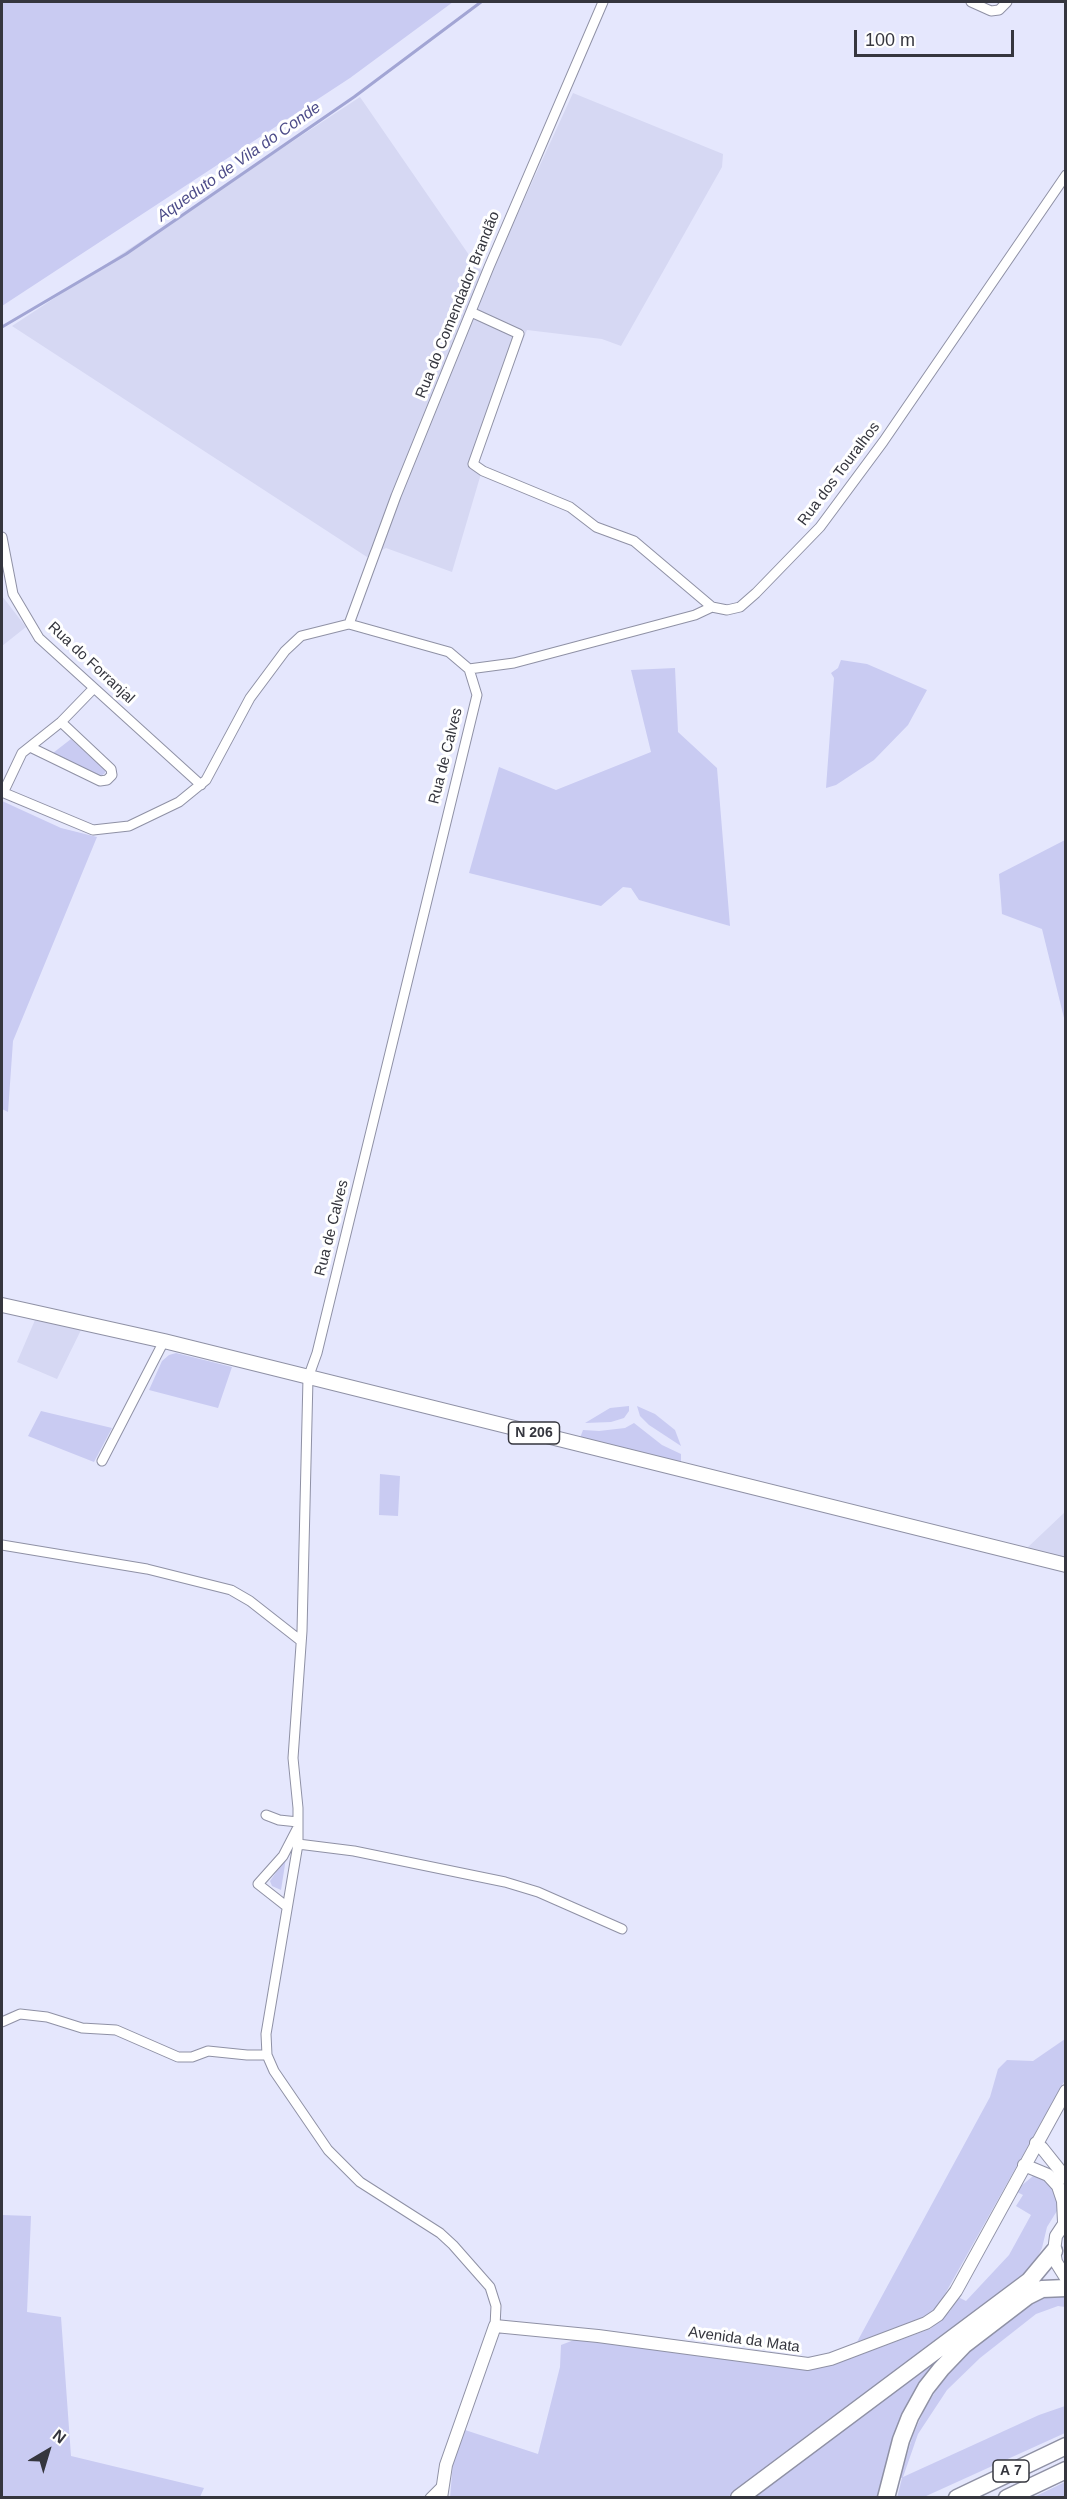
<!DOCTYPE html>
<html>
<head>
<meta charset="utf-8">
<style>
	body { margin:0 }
	#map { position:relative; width:1067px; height:2499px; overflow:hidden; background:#e5e7fd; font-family:Arial,sans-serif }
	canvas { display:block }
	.frame { position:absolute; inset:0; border:3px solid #35363e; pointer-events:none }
	.north { position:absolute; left:18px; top:2421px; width:60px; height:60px; -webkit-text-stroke:4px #fff; paint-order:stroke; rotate:38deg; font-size:16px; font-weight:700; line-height:24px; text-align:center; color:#35363e }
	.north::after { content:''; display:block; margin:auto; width:21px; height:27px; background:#35363e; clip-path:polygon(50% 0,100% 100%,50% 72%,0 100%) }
	.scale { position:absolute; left:854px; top:30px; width:160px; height:27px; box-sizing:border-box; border:3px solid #35363e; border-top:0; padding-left:8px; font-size:18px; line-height:21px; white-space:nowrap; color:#35363e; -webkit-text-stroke:4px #fff; paint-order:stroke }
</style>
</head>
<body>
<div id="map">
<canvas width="1067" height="2499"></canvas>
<div class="frame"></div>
<div class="north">N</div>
<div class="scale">100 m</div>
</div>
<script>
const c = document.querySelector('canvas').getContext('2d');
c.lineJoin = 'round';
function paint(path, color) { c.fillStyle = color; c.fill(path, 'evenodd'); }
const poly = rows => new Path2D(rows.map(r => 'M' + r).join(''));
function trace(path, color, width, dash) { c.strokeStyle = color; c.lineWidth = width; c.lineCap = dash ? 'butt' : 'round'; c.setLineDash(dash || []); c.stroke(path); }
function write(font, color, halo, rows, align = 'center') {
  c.font = font + ' Arial,sans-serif'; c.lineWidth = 6; c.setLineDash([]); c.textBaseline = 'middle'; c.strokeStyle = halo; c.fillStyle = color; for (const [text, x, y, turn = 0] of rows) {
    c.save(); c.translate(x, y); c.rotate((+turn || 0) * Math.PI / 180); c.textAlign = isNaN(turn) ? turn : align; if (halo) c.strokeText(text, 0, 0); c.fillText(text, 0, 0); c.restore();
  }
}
const built = poly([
	[573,93,723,154,722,167,621,346,602,339,527,330,478,455,480,477,452,572,386,548,367,557,12,326,360,97,478,268,490,274],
	[2,596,26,627,2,646],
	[35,1320,81,1330,57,1379,17,1362],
	[1065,1512,1065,1558,1027,1548]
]);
const green = poly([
	[2,2,453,2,350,78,2,306],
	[841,660,867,664,927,690,908,725,874,760,836,785,826,788,834,678,831,673,838,668],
	[675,668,678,732,717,768,730,926,639,900,631,888,623,887,601,906,469,873,499,767,556,790,651,752,631,670],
	[71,739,106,771,104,774,100,776,53,753],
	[2,801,61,828,97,837,13,1041,8,1112,2,1109],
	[1065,840,1065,1022,1042,929,1002,914,999,874],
	[176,1353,232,1367,218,1408,149,1390,162,1361,169,1355],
	[629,1406,629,1411,624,1418,611,1422,585,1423,610,1408],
	[637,1406,655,1414,675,1430,681,1446,649,1425,640,1416],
	[41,1411,112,1428,94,1462,28,1436],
	[634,1423,662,1445,681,1454,681,1463,580,1438,583,1430,599,1431,625,1428],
	[380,1474,400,1476,398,1516,379,1515],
	[286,1858,281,1890,272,1886,270,1881],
	[1065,2039,1065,2080,936,2310,920,2320,857,2342,990,2097,998,2069,1007,2060,1033,2061],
	[1041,2175,1052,2183,1060,2206,1047,2227,1042,2248,1035,2262,1022,2277,728,2497,450,2498,453,2462,462,2429,538,2454,560,2367,561,2345,574,2340,637,2345,814,2369,832,2365,930,2329,950,2311,958,2297,966,2301,1009,2255,1031,2215,1016,2206,1023,2195,1015,2191,1033,2176],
	[2,2215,31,2216,27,2312,61,2317,71,2456,204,2488,200,2497,2,2497],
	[1051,2294,1065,2295,1065,2307,1058,2306,1036,2314,980,2358,947,2390,918,2434,903,2477,1039,2415,1065,2406,1065,2433,924,2497,897,2498,902,2478,900,2478,913,2435,925,2408,944,2378,968,2352,1034,2302],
	[994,2314,939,2364,881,2497,749,2498],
	[1065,2482,1065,2497,1034,2497]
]);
const stream = poly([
	[2,327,126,254,354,97,481,2]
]);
const street = poly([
	[971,2,991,11,999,10,1007,2],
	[471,312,519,334,473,464,483,471,570,507,596,527,634,541,712,607],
	[2,537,13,594,39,638,201,785],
	[349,624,396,496,489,267,603,2],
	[469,669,514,663,695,615,712,607,727,610,740,607,756,593,820,527,883,442,1066,175],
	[30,747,100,781,107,780,112,775,111,769,61,722],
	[2,792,93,830,129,826,179,802,206,780,250,698,285,651,301,636,349,624,449,652,469,669,477,695,317,1353,308,1378,302,1631,293,1758,298,1808,298,1844,266,2034,267,2055,274,2071,328,2150,360,2182,440,2233,453,2245,490,2287,496,2306,495,2326],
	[3,793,22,753,61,722,94,688],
	[102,1461,164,1341],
	[2,1545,147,1569,231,1590,250,1601,301,1641],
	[266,1815,279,1820,298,1822],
	[298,1844,354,1851,505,1882,538,1892,622,1929],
	[286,1906,258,1884,283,1856,297,1829],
	[2,2022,20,2014,47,2017,82,2028,116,2030,178,2057,192,2057,208,2051,247,2055,267,2055],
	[430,2498,443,2485]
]);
const secondary = poly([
	[1036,2143,1042,2148,1066,2178],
	[1024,2165,1048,2175,1058,2186,1063,2201,1064,2222],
	[1066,2221,1056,2236,1054,2251,1056,2262,1066,2278],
	[441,2498,446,2465,495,2326,598,2336,808,2364,831,2359,926,2323,938,2315,956,2291,1066,2091]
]);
const primary = poly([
	[2,1305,164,1341,1066,1565]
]);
const highway = poly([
	[739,2498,1029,2281,1054,2251],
	[886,2498,901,2440,910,2417,926,2388,941,2369,964,2345,1028,2296,1042,2289,1066,2288],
	[957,2498,1066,2446],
	[1007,2498,1066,2470]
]);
const shields = [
	[534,1433,51],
	[1011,2471,36]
];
const shieldNames = [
	["N 206",534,1433],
	["A 7",1011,2471]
];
const streetNames = [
	["Rua do Comendador Brandão",458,305,-68],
	["Rua dos Touralhos",839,474,-53],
	["Rua do Forranjal",91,663,43],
	["Rua de Calves",446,756,-76],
	["Rua de Calves",332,1228,-76],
	["Avenida da Mata",744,2340,8]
];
const waterNames = [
	["Aqueduto de Vila do Conde",239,162,-35]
];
paint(built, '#d6d8f3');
paint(green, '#c9cbf2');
trace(stream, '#a2a5d4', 3);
trace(street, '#8f91a5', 11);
trace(secondary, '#8f91a5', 14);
trace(primary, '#8f91a5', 16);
trace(highway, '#8f91a5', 19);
trace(street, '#fff', 9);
trace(secondary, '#fff', 12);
trace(primary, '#fff', 14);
trace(highway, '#fff', 16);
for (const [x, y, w] of shields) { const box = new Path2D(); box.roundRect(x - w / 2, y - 11, w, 22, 4.5); c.fillStyle = '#fff'; c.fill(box); trace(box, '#35363e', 1.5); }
write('bold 14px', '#35363e', null, shieldNames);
write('15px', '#35363e', '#fff', streetNames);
write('italic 16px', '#4d4c89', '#fff', waterNames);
</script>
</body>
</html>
